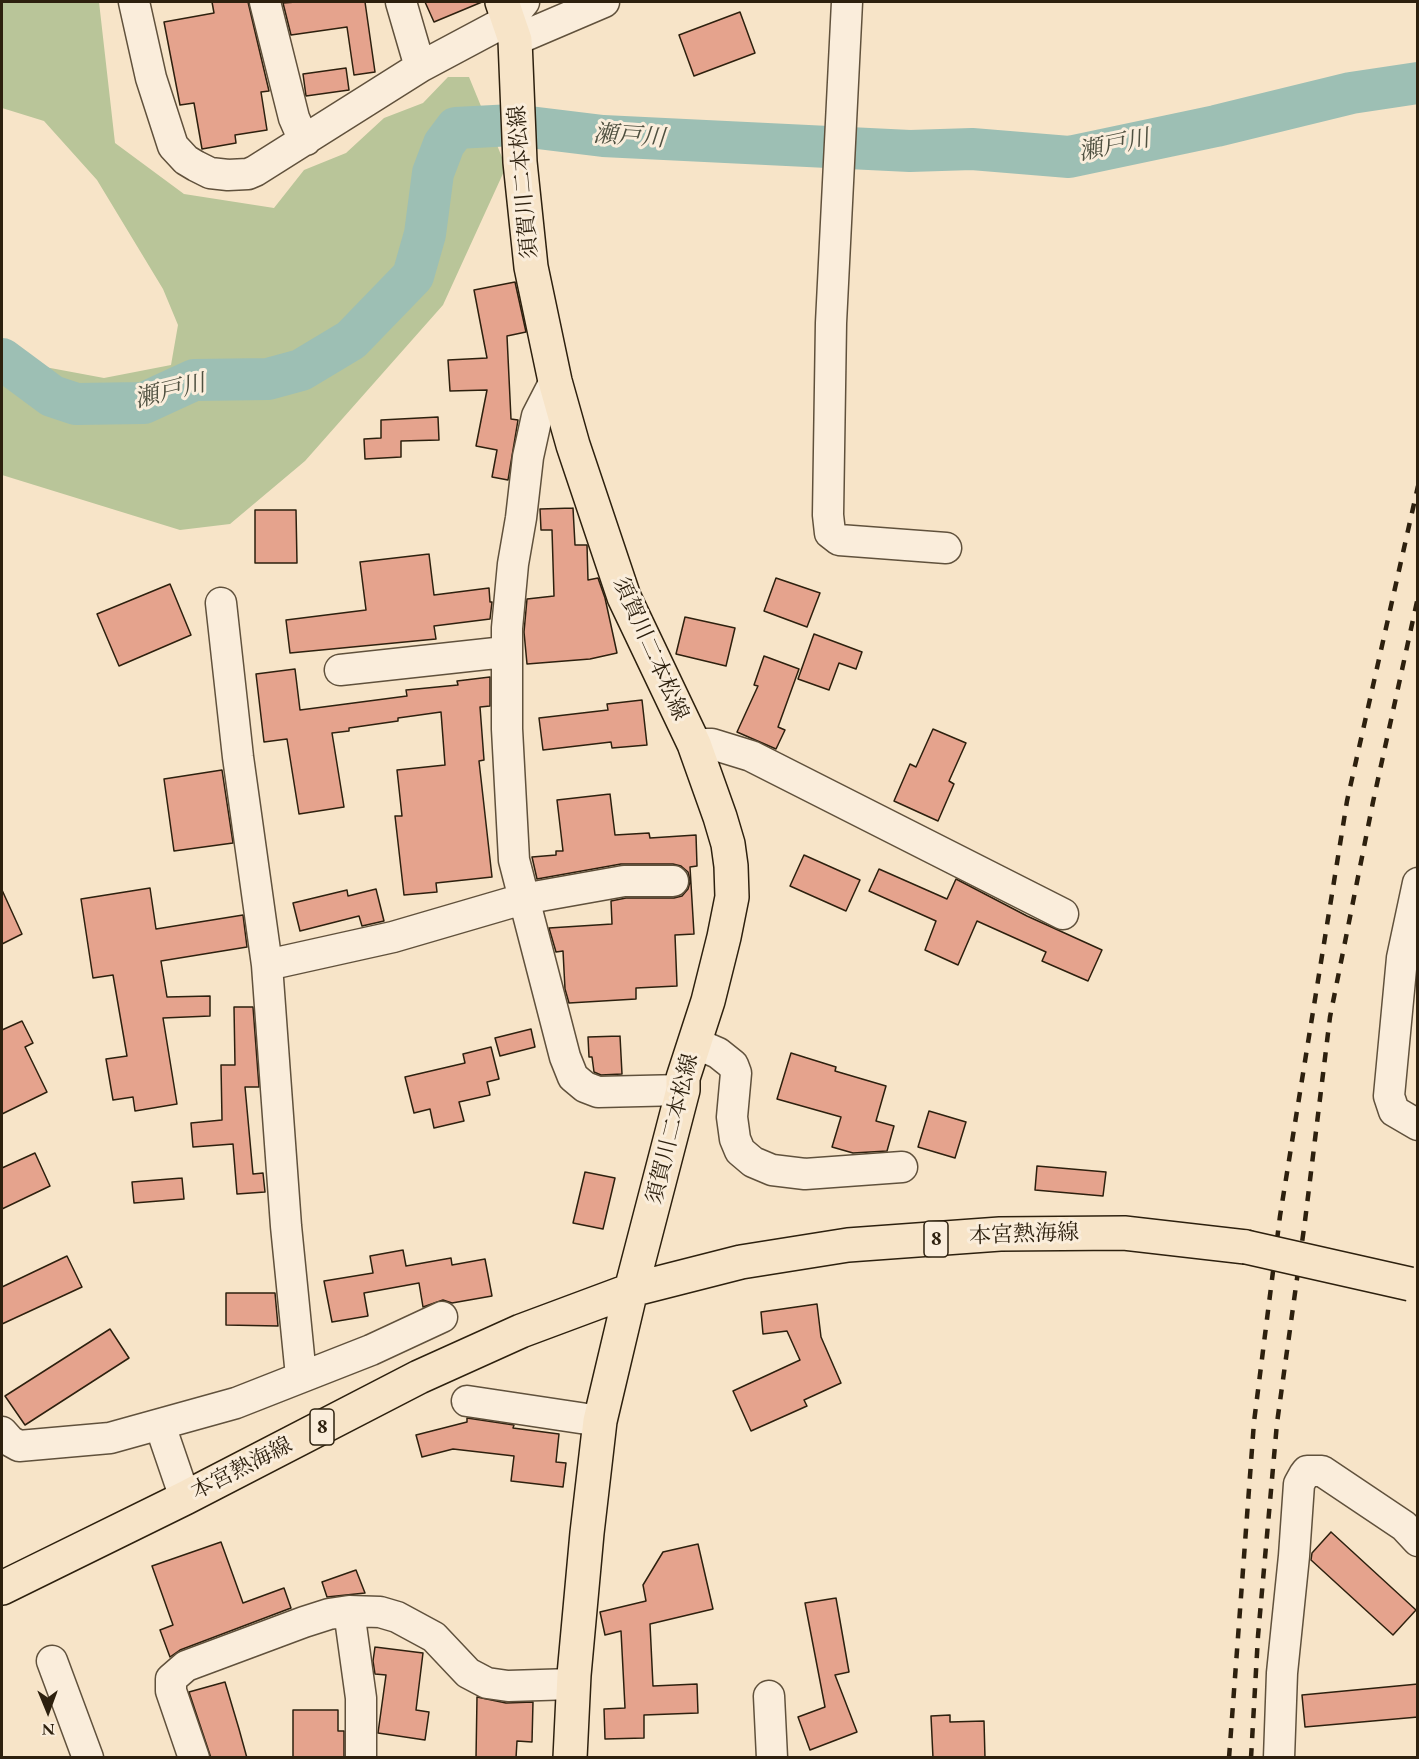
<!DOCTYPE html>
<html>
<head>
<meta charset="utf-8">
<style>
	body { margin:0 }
	#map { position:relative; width:1419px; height:1759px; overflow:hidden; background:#f7e4c8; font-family:"EB Garamond",serif }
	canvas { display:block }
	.frame { position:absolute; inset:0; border:3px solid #2d200e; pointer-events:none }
	.north { position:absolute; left:18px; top:1681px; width:60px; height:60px; -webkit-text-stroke:4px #faeddb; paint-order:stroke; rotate:179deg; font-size:16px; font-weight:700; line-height:24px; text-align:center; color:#2d200e }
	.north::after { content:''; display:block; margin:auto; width:21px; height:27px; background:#2d200e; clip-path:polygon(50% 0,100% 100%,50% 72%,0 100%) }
</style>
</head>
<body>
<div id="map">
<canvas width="1419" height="1759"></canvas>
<div class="frame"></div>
<div class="north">N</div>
</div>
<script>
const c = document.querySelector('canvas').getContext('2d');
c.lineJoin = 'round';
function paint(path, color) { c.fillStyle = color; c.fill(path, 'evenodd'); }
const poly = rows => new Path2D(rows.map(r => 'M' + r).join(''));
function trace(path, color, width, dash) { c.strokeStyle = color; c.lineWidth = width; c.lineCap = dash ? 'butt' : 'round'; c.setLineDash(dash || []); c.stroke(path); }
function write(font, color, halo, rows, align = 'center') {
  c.font = font + ' "EB Garamond","Noto Serif JP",serif'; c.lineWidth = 6; c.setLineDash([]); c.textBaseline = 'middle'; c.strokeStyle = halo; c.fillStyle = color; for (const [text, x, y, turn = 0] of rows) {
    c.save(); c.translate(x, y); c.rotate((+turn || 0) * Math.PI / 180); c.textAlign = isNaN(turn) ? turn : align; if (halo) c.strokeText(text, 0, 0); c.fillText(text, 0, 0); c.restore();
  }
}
const green = poly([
	[2,2,99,2,115,143,184,194,274,208,304,170,346,153,384,118,423,103,448,77,469,77,506,167,443,305,305,461,230,524,180,530,2,475,2,359,104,378,171,365,178,325,163,289,97,180,44,121,2,108]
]);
const river = poly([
	[2,359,52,396,76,404,144,403,194,380,268,379,301,370,351,340,413,276,425,234,433,173,444,144,456,128,513,125,603,136,910,151,972,149,1069,157,1216,126,1351,93,1418,83]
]);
const building = poly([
	[212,2,248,2,269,91,261,92,267,130,235,135,236,143,202,149,194,103,180,105,164,22,214,13,212,2],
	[296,2,365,2,375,72,354,75,347,27,291,35,283,3,296,2],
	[425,2,482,2,434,22,425,2],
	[740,12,755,53,694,76,679,35,740,12],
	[346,68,349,90,306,96,303,74,346,68],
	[515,282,526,332,507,336,511,419,518,420,508,480,492,477,497,450,476,446,487,390,450,391,448,360,487,358,474,290,515,282],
	[438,417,439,440,401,441,401,457,365,459,364,439,381,438,381,420,438,417],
	[573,508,575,545,587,545,588,580,598,578,605,598,617,653,590,659,527,664,524,632,527,599,554,596,552,530,541,530,540,509,573,508],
	[255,510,296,510,297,563,255,563,255,510],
	[429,554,434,595,489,588,490,602,492,602,490,619,434,626,436,639,290,653,286,620,366,610,360,562,429,554],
	[776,578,820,593,807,627,764,611,776,578],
	[170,584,191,635,119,666,97,614,170,584],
	[685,617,735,628,726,666,676,654,685,617],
	[814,634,862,652,856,669,839,663,829,690,798,679,814,634],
	[764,656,799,669,778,727,785,730,776,749,737,732,758,686,754,685,764,656],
	[295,669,300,710,407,696,406,690,458,685,457,681,490,677,490,706,480,707,484,760,479,761,492,877,436,883,437,892,404,895,395,816,402,816,397,770,445,765,441,712,398,718,398,721,349,728,349,731,332,733,344,807,299,814,287,739,264,742,256,674,295,669],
	[642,700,647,745,612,748,611,742,543,750,539,718,608,710,607,704,642,700],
	[933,729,966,743,949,781,954,784,938,821,894,801,910,764,916,767,933,729],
	[222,770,233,843,174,851,164,779,222,770],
	[610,794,615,835,649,833,650,838,696,835,697,866,690,867,694,934,675,935,677,986,636,988,636,999,569,1003,565,989,563,951,556,952,549,928,612,924,611,901,626,898,674,898,682,896,688,889,690,882,688,872,681,866,673,864,621,864,537,879,532,857,556,855,556,851,563,851,557,800,610,794],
	[804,855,860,880,846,911,790,886,804,855],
	[879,869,947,899,956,879,1027,916,1102,950,1088,981,1042,961,1046,952,977,921,958,965,925,950,936,921,869,891,879,869],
	[150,888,156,929,243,915,247,947,161,961,167,997,210,996,210,1016,163,1018,177,1104,135,1111,133,1097,113,1100,106,1059,127,1056,113,975,93,978,81,899,150,888],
	[376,889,384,921,362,926,359,916,300,931,293,903,347,890,348,896,376,889],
	[2,890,22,934,2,944,2,890],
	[234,1007,253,1007,259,1087,245,1087,253,1174,263,1173,265,1192,237,1194,233,1144,193,1147,191,1123,222,1120,221,1065,235,1065,234,1007],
	[22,1021,33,1043,25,1047,47,1092,2,1114,2,1030,22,1021],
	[531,1029,535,1047,500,1056,495,1038,531,1029],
	[620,1036,622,1074,601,1075,594,1072,592,1057,589,1057,588,1037,620,1036],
	[491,1047,499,1079,487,1082,490,1095,459,1102,464,1121,434,1128,430,1109,414,1113,405,1077,465,1063,463,1054,491,1047],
	[791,1053,836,1067,835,1071,886,1086,876,1121,894,1126,887,1151,853,1153,832,1147,841,1117,777,1099,791,1053],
	[929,1111,966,1122,955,1158,918,1147,929,1111],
	[35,1153,50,1186,2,1209,2,1168,35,1153],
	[1037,1166,1106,1172,1103,1196,1035,1190,1037,1166],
	[585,1172,615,1178,603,1229,573,1223,585,1172],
	[182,1178,184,1199,134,1203,132,1182,182,1178],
	[403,1250,406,1266,451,1258,452,1265,485,1259,492,1296,452,1303,443,1300,423,1307,419,1283,364,1293,368,1316,332,1322,324,1281,373,1273,370,1256,403,1250],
	[67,1256,82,1287,2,1324,2,1287,67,1256],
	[226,1293,275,1293,278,1326,226,1325,226,1293],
	[817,1304,821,1337,841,1383,804,1400,807,1406,751,1431,733,1391,800,1360,787,1331,763,1334,761,1312,817,1304],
	[110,1329,129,1358,25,1425,5,1396,110,1329],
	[467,1418,514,1425,513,1428,559,1434,556,1462,566,1463,563,1487,511,1481,514,1456,453,1449,422,1457,416,1435,467,1422,467,1418],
	[1331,1532,1416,1610,1393,1635,1311,1560,1312,1553,1331,1532],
	[221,1542,243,1603,284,1588,291,1608,180,1650,170,1657,160,1630,173,1625,152,1566,221,1542],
	[698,1544,713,1609,650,1624,653,1686,697,1684,698,1713,644,1715,644,1738,605,1739,604,1709,625,1708,621,1631,605,1635,600,1612,646,1601,643,1585,663,1552,698,1544],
	[356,1570,365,1593,327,1597,322,1582,356,1570],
	[836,1598,849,1672,835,1675,857,1732,810,1750,798,1717,825,1707,805,1603,836,1598],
	[375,1647,423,1653,416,1710,429,1712,425,1740,378,1733,386,1675,375,1674,373,1661,375,1647],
	[225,1682,239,1729,247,1758,211,1758,189,1692,225,1682],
	[1418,1684,1418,1717,1305,1727,1302,1695,1418,1684],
	[477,1697,506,1703,533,1702,532,1742,517,1741,516,1758,476,1758,477,1697],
	[293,1710,338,1710,338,1731,344,1731,344,1757,293,1757,293,1710],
	[950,1715,950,1722,984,1721,985,1758,933,1758,931,1716,950,1715]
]);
const minor = poly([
	[134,2,151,78,173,146,186,160,196,166,210,173,228,175,248,174,255,171,420,67,510,19,524,2],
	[265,2,294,118,301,134,306,140],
	[401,2,420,67],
	[847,2,831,323,828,515,830,533,839,540,946,548],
	[515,40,604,2],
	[555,381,537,416,528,457,521,518,513,564,507,628,507,729,514,860,565,1057,573,1077,585,1087,598,1092,683,1090],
	[221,603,238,757,267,965,286,1226,301,1376],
	[340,670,505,652],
	[694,744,712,744,751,756,1063,914],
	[1418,883,1402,958,1389,1096,1394,1111,1418,1125],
	[267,965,393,937,523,899,624,881,673,881],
	[695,1043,718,1053,733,1065,736,1073,732,1117,735,1139,740,1151,753,1162,772,1170,805,1174,902,1167],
	[467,1401,600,1421],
	[160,1425,185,1498],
	[2,1432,10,1441,19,1446,110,1438,236,1403,371,1350,442,1317],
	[349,1611,361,1698,361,1758],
	[52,1661,88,1758],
	[769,1696,772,1758],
	[194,1758,171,1691,171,1679,186,1666,304,1622,329,1614,349,1611,380,1612,397,1617,434,1637,468,1673,487,1683,508,1686,573,1684],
	[1279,1758,1282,1673,1294,1556,1299,1484,1304,1475,1307,1471,1322,1471,1404,1526,1418,1541]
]);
const major = poly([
	[502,2,515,40,520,162,531,267,555,381,573,445,624,597,694,744,720,817,728,844,731,866,732,897,724,937,708,1001,683,1078,683,1090,631,1290,600,1421,587,1533,574,1675,570,1758],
	[2,1588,185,1498,419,1377,521,1331,631,1290,741,1262,848,1245,1000,1234,1124,1233,1246,1247]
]);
const rail = poly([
	[1229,1758,1254,1422,1280,1216,1347,801,1418,486],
	[1251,1758,1258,1636,1277,1423,1305,1221,1330,1017,1373,802,1418,597]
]);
const majorBridge = poly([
	[1246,1247,1410,1284]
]);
const shields = [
	[936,1239,24],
	[322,1427,24]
];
const shieldNames = [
	["8",936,1239],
	["8",322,1427]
];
const streetNames = [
	["須賀川二本松線",524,182,-95],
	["須賀川二本松線",650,649,66],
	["須賀川二本松線",673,1129,-76],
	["本宮熱海線",1024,1235,-2],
	["本宮熱海線",242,1469,-27]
];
const waterNames = [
	["瀬戸川",629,137,4],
	["瀬戸川",1114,146,-12],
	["瀬戸川",170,392,-14]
];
paint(green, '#b9c599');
trace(river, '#9dbfb4', 42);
paint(building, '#e5a38d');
trace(building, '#2d200e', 1.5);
trace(minor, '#60513c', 33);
trace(major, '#2d200e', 36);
trace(minor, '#faeddb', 30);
trace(major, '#f7e4c8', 33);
trace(rail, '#2d200e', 4.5, [10, 10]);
trace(majorBridge, '#2d200e', 36, []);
trace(majorBridge, '#f7e4c8', 33);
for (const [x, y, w] of shields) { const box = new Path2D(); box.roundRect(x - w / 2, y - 18, w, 36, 4.5); c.fillStyle = '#faeddb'; c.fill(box); trace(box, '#2d200e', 1.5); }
write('bold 21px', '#2d200e', null, shieldNames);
write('22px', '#2d200e', '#faeddb', streetNames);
write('italic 24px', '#4f5040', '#faeddb', waterNames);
</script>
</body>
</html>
